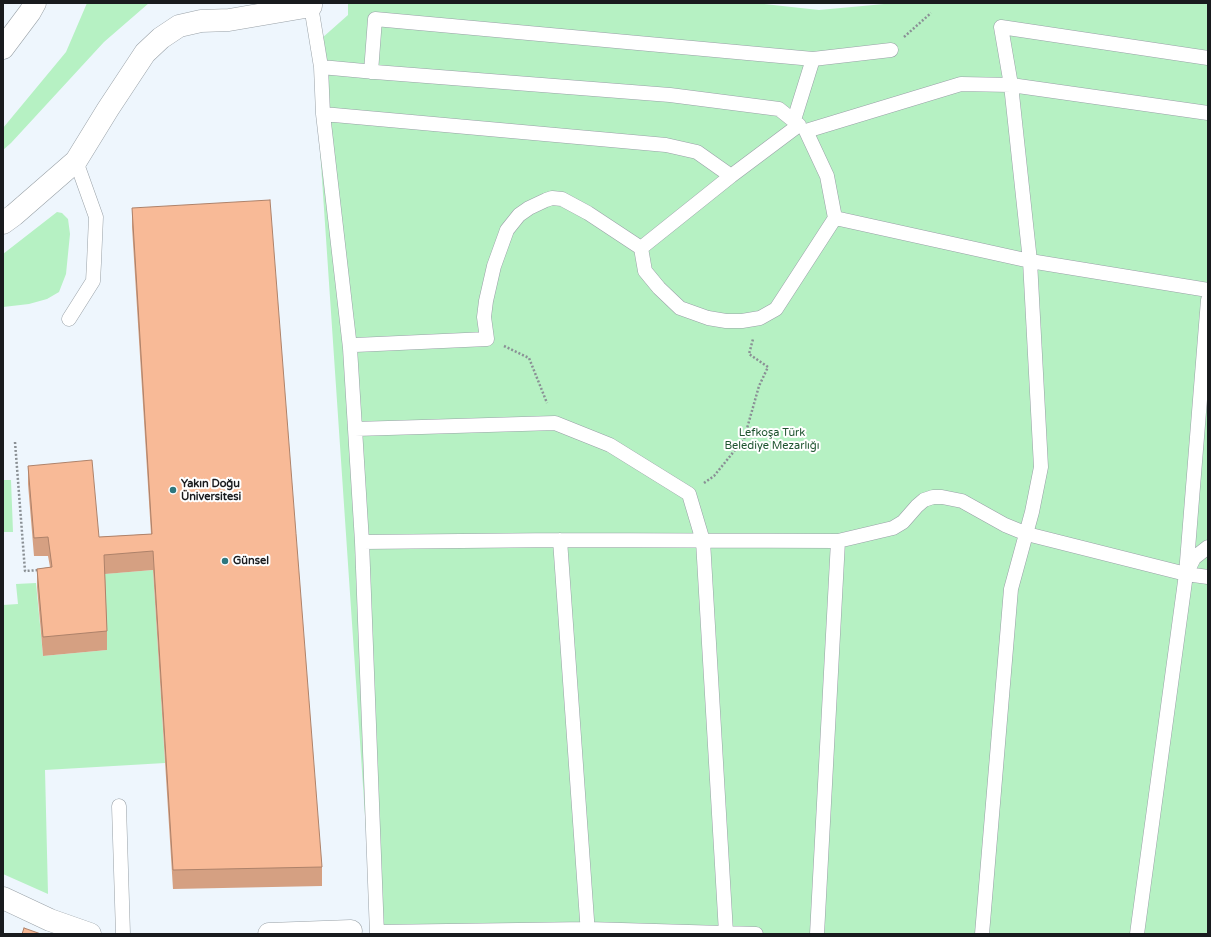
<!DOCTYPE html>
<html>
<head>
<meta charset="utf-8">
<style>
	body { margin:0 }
	#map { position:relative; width:1211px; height:937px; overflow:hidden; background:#eef6fd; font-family:"Varela Round",sans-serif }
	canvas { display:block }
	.frame { position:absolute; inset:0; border:4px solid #191b1e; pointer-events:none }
</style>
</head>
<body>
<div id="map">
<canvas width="1211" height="937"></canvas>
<div class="frame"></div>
</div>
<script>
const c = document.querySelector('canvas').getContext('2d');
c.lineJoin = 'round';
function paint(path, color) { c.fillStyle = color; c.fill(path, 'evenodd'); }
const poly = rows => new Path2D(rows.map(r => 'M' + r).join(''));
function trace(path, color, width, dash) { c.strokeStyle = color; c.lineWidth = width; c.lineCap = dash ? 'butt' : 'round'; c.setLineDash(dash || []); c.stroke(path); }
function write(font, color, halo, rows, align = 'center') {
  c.font = font + ' "Varela Round",sans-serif'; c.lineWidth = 4; c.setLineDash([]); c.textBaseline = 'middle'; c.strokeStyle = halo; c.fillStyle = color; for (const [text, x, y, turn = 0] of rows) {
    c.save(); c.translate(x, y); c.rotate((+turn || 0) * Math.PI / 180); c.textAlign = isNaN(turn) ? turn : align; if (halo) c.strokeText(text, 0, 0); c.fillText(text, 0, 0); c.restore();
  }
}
const green = poly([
	[87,3,149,3,104,42,11,143,3,150,3,128,66,52],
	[348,3,755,3,819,10,895,3,1208,3,1208,934,373,934,313,46,348,15],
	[57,212,62,213,68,219,70,234,66,274,59,292,47,299,29,304,3,307,3,254],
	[3,480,11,480,13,532,3,532],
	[153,570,165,763,45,770,48,894,3,874,3,605,18,604,16,584,36,583,43,656,107,650,104,574]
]);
const path = poly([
	[904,37,931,13],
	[504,346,529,358,547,403],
	[15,442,25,571,39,570],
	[704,483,714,476,744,439,759,386,768,367,749,354,753,339]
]);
const lane = poly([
	[311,6,321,67,323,114,350,348,362,542,377,934],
	[813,59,891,50],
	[321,67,375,72,670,95,779,109,799,125],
	[371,72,375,19,813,59,794,120],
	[1208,113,1011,85,961,84,806,131,827,176,835,218,1030,261,1208,290],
	[323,114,666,145,697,152,731,176],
	[641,248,645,271,659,288,680,308,708,318,726,321,742,321,760,318,776,309,835,218],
	[69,319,93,281,94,263,96,217,76,161],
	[350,348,355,345,487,339,484,317,486,301,494,266,507,230,519,215,529,208,546,200,552,198,562,199,588,213,641,248,731,176,799,125],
	[355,429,555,423,610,445,689,494,703,541,726,933],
	[560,540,588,934],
	[362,542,560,540,838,541,893,528,903,522,917,506,924,500,933,497,942,497,962,501,1005,525,1027,534,1186,574,1208,577],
	[1188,570,1194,558,1208,547],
	[119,806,123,934],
	[377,932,588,929,756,934],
	[817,934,838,541],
	[982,934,1011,589,1032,512,1041,467,1030,261,1011,85,1001,27,1208,58],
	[1137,934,1186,574,1208,300]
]);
const street = poly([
	[3,48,30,12,35,3],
	[3,223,14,215,76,161,108,109,145,53,161,38,179,26,201,21,229,20,311,6,311,3],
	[3,898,50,920,90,934],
	[269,934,351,931]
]);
const wall = poly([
	[132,208,322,867,322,886,173,889,153,570,105,574,107,631,107,650,43,656,37,587,37,569,50,567,48,556,34,556,28,484,28,466,99,537,151,534,132,227]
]);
const building = poly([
	[270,200,322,867,173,870,153,551,104,555,107,631,43,637,37,569,52,567,48,537,34,538,28,466,92,460,99,537,152,534,132,208,270,200],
	[24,928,41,934,22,934,24,928]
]);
const markers = [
	[173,490,4,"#2e777e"],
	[225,561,4,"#2e777e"]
];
const parkNames = [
	["Lefkoşa Türk",772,433],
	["Belediye Mezarlığı",772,446]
];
const poiNames = [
	["Yakın Doğu",181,484],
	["Üniversitesi",181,497],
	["Günsel",233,561]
];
paint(green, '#b6f1c3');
trace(lane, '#99a1a7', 15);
trace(street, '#99a1a7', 23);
trace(path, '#8a9095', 2.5, [2, 2]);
trace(lane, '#fff', 14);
trace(street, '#fff', 22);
paint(wall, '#d5a082');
paint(building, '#f8ba97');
trace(building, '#ae826a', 1);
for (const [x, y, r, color] of markers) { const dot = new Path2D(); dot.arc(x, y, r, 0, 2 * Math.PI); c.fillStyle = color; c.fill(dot); trace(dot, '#fff', 1.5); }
write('11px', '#1f5430', '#fff', parkNames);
write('bold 11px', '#191b1e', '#fff', poiNames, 'left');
</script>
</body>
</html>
